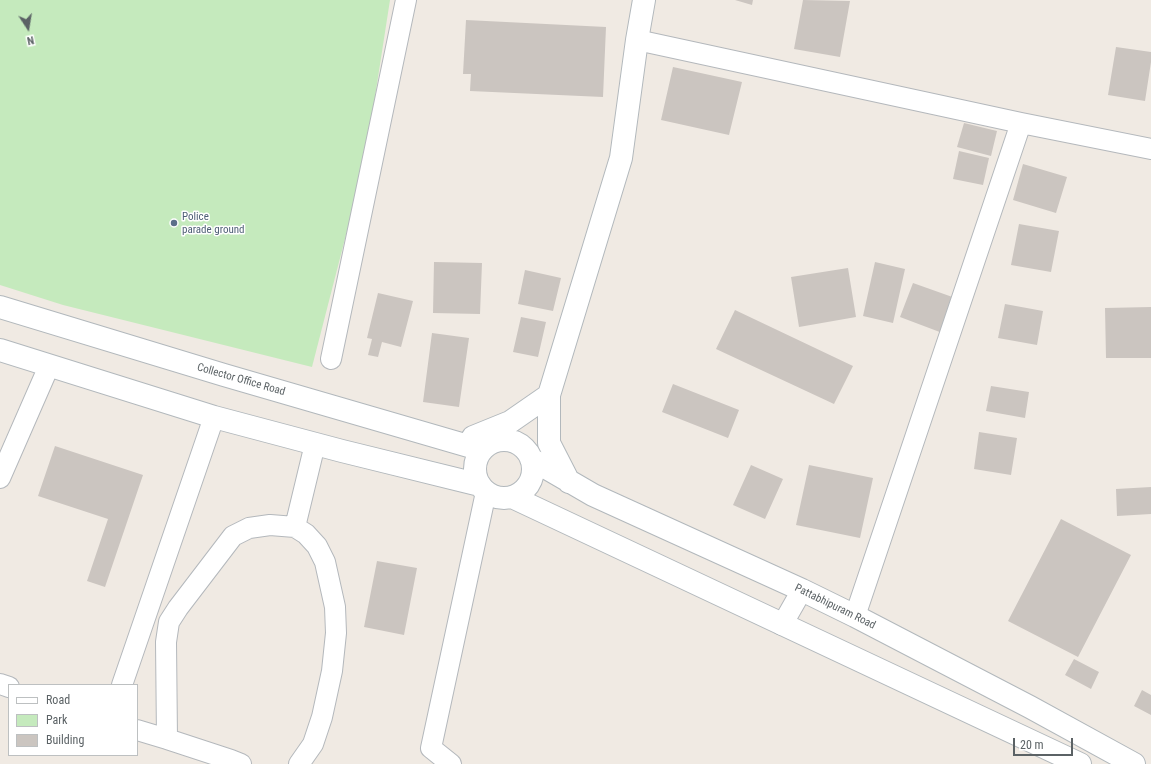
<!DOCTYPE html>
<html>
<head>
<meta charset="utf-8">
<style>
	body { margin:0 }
	#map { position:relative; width:1151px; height:764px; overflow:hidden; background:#f0eae3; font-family:"Roboto Condensed",sans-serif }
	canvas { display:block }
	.legend { position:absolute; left:8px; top:684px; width:130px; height:72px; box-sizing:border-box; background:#fff; border:1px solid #bdc0c1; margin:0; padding:5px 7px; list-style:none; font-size:12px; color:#5b6265 }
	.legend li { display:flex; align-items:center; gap:8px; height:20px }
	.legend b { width:20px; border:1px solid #bdc0c1 }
	.north { position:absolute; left:8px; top:8px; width:40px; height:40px; -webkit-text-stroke:3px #fff; paint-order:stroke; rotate:168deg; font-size:11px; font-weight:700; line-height:16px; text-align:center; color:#5b6265 }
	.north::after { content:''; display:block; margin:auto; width:14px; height:18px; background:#5b6265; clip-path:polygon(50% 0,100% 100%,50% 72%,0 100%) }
	.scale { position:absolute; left:1013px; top:738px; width:60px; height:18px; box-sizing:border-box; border:2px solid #5b6265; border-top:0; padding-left:5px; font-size:12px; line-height:14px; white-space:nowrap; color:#5b6265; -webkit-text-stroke:3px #fff; paint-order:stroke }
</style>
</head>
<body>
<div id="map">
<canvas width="1151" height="764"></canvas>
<ul class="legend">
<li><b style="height:5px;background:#fff"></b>Road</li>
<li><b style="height:11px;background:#c5eabd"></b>Park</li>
<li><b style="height:11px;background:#cbc5c0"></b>Building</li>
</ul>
<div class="north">N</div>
<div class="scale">20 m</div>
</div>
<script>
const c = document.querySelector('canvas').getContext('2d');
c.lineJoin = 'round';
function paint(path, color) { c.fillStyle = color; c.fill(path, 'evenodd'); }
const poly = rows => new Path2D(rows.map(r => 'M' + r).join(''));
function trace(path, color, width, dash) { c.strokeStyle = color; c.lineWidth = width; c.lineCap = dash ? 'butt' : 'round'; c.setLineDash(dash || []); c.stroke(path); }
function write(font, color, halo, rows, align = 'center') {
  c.font = font + ' "Roboto Condensed",sans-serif'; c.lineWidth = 3; c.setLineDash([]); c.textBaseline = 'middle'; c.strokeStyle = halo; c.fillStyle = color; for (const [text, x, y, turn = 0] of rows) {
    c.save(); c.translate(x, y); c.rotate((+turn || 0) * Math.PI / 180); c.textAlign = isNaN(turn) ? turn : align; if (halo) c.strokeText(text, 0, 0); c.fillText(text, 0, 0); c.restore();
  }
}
const green = poly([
	[0,0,390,0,365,161,312,367,63,305,0,285]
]);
const building = poly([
	[735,0,753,0,752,5],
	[803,0,850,1,840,57,794,49],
	[466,20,606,27,603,97,470,91,471,74,463,74],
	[1116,47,1151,52,1151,62,1145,101,1108,95],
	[673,67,742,82,729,135,661,120],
	[964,123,997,131,991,156,957,147],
	[959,151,989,158,983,185,953,179],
	[1023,164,1067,177,1056,213,1013,200],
	[1019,224,1059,231,1051,272,1011,265],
	[434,262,482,263,480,314,433,313],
	[875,262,905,269,893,323,863,316],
	[848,268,856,317,799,327,791,277],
	[525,270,561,278,553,311,518,304],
	[913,283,958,299,945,334,900,317],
	[378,293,413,301,401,347,382,342,378,357,368,355,372,339,367,338],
	[1005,304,1043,311,1037,345,998,338],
	[1151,307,1151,358,1106,358,1105,308],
	[735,310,853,366,834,404,716,349],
	[521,317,546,322,538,357,513,352],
	[432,333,469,338,459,407,423,402],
	[673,384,739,410,728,438,662,412],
	[991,386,1029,392,1025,418,986,411],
	[979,432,1017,438,1011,475,974,469],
	[55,446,143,475,105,587,87,581,108,519,38,496],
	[751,465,783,479,765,519,733,505],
	[809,465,873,478,860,538,796,525],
	[1151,487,1151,514,1117,516,1116,489],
	[1061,519,1131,555,1078,657,1008,621],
	[377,561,417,568,404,635,364,627],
	[1074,659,1099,672,1091,689,1065,675],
	[1142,690,1151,695,1151,715,1134,706]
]);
const street = poly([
	[637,40,1021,123,1151,149],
	[331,359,406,0],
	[0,478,49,366],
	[295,527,315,444],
	[855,616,1021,123],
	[782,625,802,590],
	[0,684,9,687],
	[122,685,214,417],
	[137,730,167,739,231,760,241,764],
	[167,739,166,642,169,622,178,608,233,536,249,528,270,525,295,527,306,534,317,546,325,562,335,607,336,633,332,671,322,717,313,744,299,764],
	[451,764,431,748,486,492]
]);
const secondary = poly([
	[0,307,224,375,482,450],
	[0,350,214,417,342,451,480,485],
	[473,437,510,422,549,395],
	'475 469a29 29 0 1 1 58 0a29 29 0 1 1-58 0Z',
	[531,459,593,495,802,590,855,616,1030,707,1134,764],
	[569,482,549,443,549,395,621,158,637,40,644,0],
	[512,497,1080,764]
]);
const markers = [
	[174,223,4,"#5c6f8a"]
];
const serviceNames = [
	["Police",182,217],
	["parade ground",182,230]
];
const streetNames = [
	["Collector Office Road",241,380,16],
	["Pattabhipuram Road",835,607,26]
];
paint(green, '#c5eabd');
paint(building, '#cbc5c0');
trace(street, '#b4b8bc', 22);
trace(secondary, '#b2b8bc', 24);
trace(street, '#fff', 20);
trace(secondary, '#fff', 22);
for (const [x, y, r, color] of markers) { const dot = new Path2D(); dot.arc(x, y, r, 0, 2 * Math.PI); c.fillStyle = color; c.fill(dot); trace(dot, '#fff', 1.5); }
write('11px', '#4e5e75', '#fff', serviceNames, 'left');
write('11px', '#5b6265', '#fff', streetNames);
</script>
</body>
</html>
